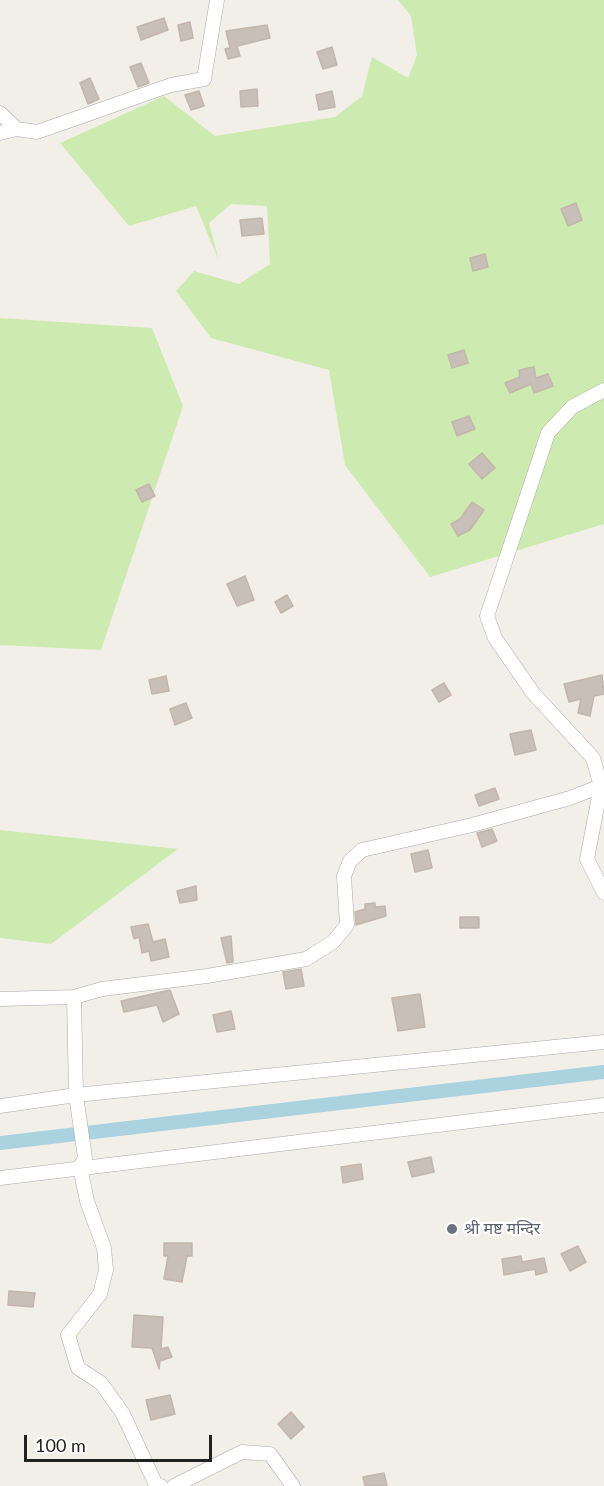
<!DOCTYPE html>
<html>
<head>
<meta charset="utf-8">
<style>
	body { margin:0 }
	#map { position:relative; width:604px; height:1486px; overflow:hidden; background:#f2efe9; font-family:Lato,sans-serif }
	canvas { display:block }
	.scale { position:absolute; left:24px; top:1435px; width:188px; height:27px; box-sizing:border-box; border:3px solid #222; border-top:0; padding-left:8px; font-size:18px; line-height:21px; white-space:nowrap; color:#222; -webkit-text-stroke:4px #fff; paint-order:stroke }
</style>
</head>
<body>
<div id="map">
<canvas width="604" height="1486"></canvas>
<div class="scale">100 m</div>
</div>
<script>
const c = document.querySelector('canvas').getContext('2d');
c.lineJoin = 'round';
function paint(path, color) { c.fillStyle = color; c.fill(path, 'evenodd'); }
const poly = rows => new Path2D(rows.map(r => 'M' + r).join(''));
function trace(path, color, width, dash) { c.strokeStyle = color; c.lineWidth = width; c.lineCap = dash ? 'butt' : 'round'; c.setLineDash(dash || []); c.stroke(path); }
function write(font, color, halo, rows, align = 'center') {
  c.font = font + ' Lato,"Noto Sans Devanagari",sans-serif'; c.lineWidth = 4.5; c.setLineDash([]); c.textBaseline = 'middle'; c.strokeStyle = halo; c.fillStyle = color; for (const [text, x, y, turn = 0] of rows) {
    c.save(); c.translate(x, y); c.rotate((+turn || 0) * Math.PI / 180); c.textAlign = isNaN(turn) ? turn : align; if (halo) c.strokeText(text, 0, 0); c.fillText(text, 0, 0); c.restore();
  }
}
const grass = poly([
	[398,0,604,0,604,524,430,577,345,465,329,370,211,338,176,291,194,271,239,284,270,264,267,206,231,204,209,223,219,261,196,206,129,226,60,143,164,96,215,136,335,117,362,96,372,57,408,78,417,55,411,16],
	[0,318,152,328,183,406,101,650,0,645],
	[0,830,178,849,51,944,0,938]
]);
const canal = poly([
	[0,1143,604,1072]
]);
const building = poly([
	[164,18,168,30,141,40,137,27,164,18],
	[190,22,193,38,181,41,178,25,190,22],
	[267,25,270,38,237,46,240,56,228,59,225,49,230,48,226,31,267,25],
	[332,47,337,65,323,69,317,52,332,47],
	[141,63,149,83,138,87,130,67,141,63],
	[90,78,99,99,88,104,80,83,90,78],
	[257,89,258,106,241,107,240,91,257,89],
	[199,91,204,106,191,110,185,95,199,91],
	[332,91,335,107,319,110,316,95,332,91],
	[576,203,582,220,568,226,561,209,576,203],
	[262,218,264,234,242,236,240,220,262,218],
	[485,254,488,267,473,271,470,258,485,254],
	[464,350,468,363,452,368,448,355,464,350],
	[534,367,536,378,548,374,553,386,534,393,531,384,510,393,505,383,520,377,519,370,534,367],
	[469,416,475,429,457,436,452,422,469,416],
	[482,453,495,468,482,479,469,464,482,453],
	[149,484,155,496,142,502,136,490,149,484],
	[472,502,484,510,470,530,458,536,451,524,460,519,472,502],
	[245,576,254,600,237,606,227,584,245,576],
	[287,595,293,606,281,613,275,602,287,595],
	[602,675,604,694,594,696,590,716,578,713,581,699,569,702,564,684,602,675],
	[166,676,169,691,152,694,149,680,166,676],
	[444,683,451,695,439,702,432,690,444,683],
	[186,703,192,718,175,725,170,709,186,703],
	[531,730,536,750,515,755,510,734,531,730],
	[495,788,499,799,479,806,475,795,495,788],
	[492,829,497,841,482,847,477,833,492,829],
	[428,850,432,868,415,872,411,854,428,850],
	[196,886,197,900,180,903,177,891,196,886],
	[375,903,375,907,385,906,386,916,356,925,355,912,365,909,365,904,375,903],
	[460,917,479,917,479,928,460,928,460,917],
	[148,924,153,942,165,939,169,957,151,961,149,951,142,953,139,937,134,939,131,927,148,924],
	[231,936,233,962,227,963,221,938,231,936],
	[301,969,304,986,286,989,283,972,301,969],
	[170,990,179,1014,163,1022,157,1005,124,1012,121,1001,170,990],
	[420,994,425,1027,398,1031,392,998,420,994],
	[231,1011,235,1029,217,1032,213,1015,231,1011],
	[431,1157,434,1172,412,1177,408,1162,431,1157],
	[361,1164,363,1179,343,1183,341,1167,361,1164],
	[164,1243,192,1243,192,1256,187,1256,182,1282,164,1279,168,1256,164,1256,164,1243],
	[578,1246,586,1262,570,1271,561,1254,578,1246],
	[521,1256,522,1262,544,1258,547,1272,536,1275,535,1269,504,1275,502,1259,521,1256],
	[9,1291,35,1293,33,1307,8,1305,9,1291],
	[134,1315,163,1317,161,1349,168,1347,172,1357,160,1361,159,1369,152,1348,132,1347,134,1315],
	[170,1395,175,1414,151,1420,146,1400,170,1395],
	[291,1412,304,1427,291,1439,278,1424,291,1412],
	[384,1473,387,1486,365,1486,363,1477,384,1473]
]);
const minor = poly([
	[0,113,17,129],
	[0,133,17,129,37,132,171,85,204,79,217,0],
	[604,390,572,407,548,433,487,616,495,638,533,693,593,758,601,786,587,859,604,893],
	[0,999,74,997],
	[0,1106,76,1095,604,1042],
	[0,1178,604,1105],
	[161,1486,156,1485,123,1414,101,1383,78,1368,68,1335,100,1294,106,1270,104,1248,87,1201,80,1167,85,1158,76,1095,74,997,102,989,207,976,306,959,333,942,347,925,344,876,350,861,362,850,472,825,570,798,601,786],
	[174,1486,242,1452,270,1454,293,1486]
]);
const markers = [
	[452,1229,6,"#6b7280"]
];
const worshipNames = [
	["श्री मष्ट मन्दिर",464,1229]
];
paint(grass, '#cdebb0');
trace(canal, '#aad3df', 14);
paint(building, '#c7bfb8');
trace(building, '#c4b6ab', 1.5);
trace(minor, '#a9a9a9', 15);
trace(minor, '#fff', 14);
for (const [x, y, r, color] of markers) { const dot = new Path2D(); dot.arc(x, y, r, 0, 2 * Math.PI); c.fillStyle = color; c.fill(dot); trace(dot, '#fff', 2); }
write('16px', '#5b616d', '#fff', worshipNames, 'left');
</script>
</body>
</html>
